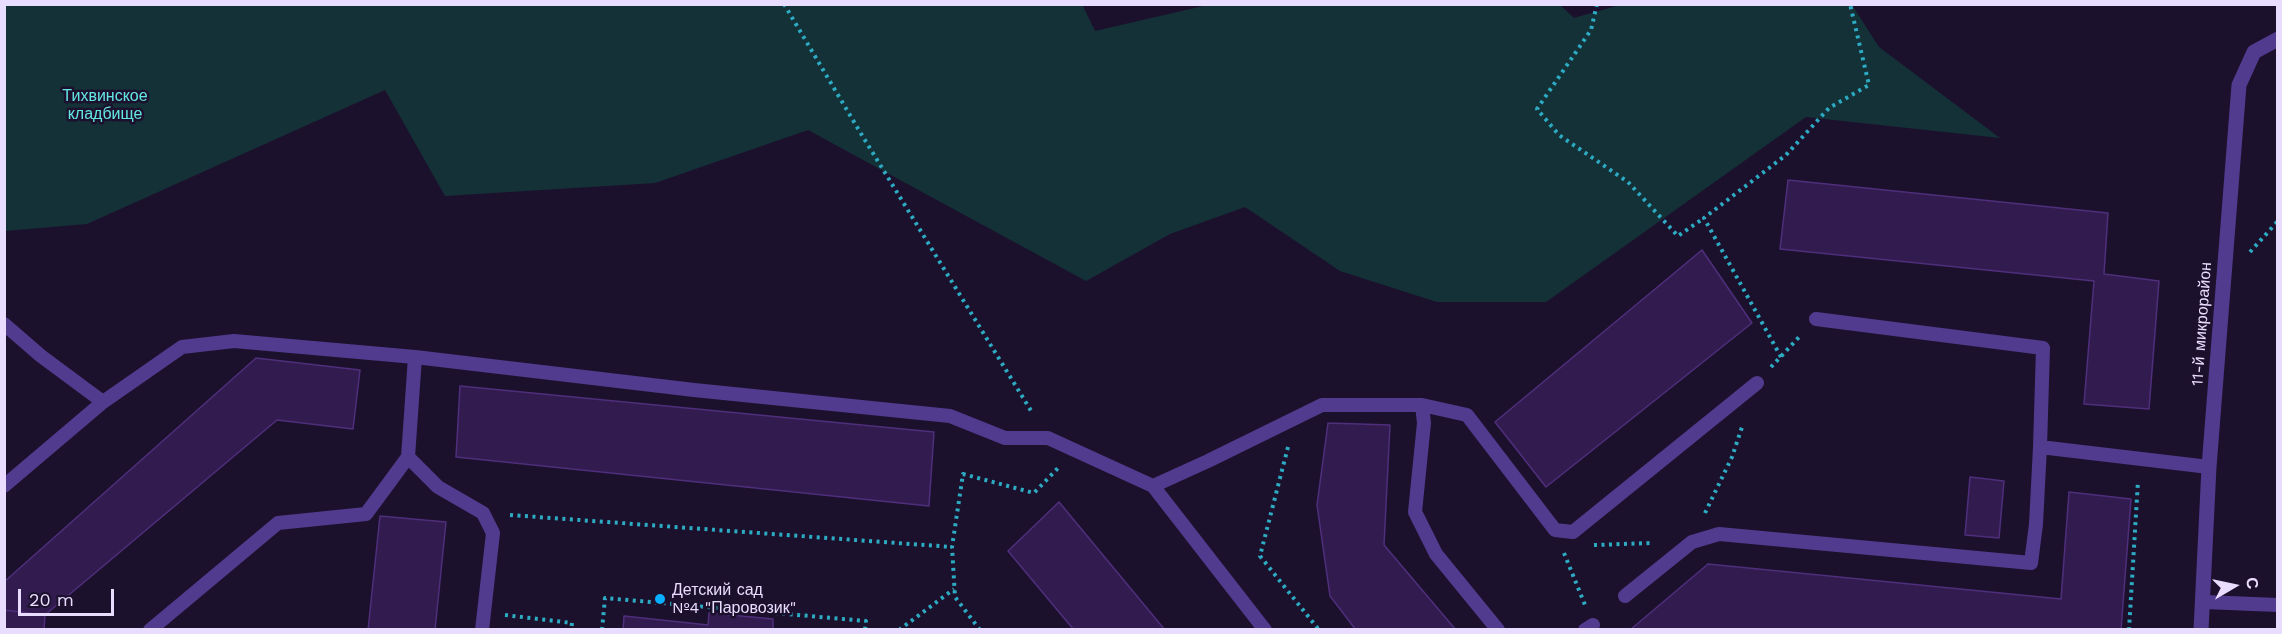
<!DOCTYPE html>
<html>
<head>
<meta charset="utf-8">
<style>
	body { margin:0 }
	#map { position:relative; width:2282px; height:634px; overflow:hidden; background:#1c112d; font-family:"Work Sans",sans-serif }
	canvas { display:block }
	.frame { position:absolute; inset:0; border:6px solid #e9ddff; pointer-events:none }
	.north { position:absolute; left:2204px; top:556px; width:60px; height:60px; -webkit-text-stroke:4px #1c112d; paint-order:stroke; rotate:81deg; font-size:16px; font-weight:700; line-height:24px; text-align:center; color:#e9ddff }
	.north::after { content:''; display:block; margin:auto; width:21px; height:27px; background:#e9ddff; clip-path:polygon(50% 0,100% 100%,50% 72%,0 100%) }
	.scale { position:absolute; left:18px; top:589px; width:96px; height:27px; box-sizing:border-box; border:3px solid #e9ddff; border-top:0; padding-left:8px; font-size:18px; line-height:21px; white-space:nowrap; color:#e9ddff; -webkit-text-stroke:4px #1c112d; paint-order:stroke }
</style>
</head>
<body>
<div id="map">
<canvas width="2282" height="634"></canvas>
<div class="frame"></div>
<div class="north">С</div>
<div class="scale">20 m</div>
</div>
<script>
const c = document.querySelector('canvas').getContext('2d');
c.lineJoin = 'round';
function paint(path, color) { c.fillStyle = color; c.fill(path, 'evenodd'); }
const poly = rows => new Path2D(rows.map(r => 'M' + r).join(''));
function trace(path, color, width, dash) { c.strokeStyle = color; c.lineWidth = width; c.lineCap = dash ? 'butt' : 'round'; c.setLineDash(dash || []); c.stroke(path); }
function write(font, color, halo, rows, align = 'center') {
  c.font = font + ' "Work Sans",sans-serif'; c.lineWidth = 5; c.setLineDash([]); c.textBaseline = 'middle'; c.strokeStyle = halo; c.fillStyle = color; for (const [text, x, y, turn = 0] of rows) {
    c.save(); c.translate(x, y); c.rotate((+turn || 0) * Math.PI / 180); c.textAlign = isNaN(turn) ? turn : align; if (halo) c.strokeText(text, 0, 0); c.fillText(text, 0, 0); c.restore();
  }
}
const green = poly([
	[5,4,1082,4,1095,31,1212,4,1559,4,1574,18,1620,5,1852,5,1879,47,2000,138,1806,117,1546,302,1437,302,1340,271,1245,207,1170,234,1086,281,808,130,655,183,445,196,385,90,87,224,5,231]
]);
const building = poly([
	[1788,180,2108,213,2104,274,2159,281,2149,409,2084,404,2094,281,1780,249,1788,180],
	[1702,250,1752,323,1546,487,1495,422,1702,250],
	[256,358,360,370,353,429,277,420,45,615,4,610,4,582,256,358],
	[460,386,934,432,929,506,456,457,460,386],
	[1328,423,1390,425,1384,545,1456,630,1356,630,1330,596,1317,505,1328,423],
	[1970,477,2004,481,1999,538,1965,535,1970,477],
	[2069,492,2131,499,2121,630,1630,630,1708,564,2061,599,2069,492],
	[1059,502,1165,630,1074,630,1008,551,1059,502],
	[380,516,446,522,435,630,368,630,380,516],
	[4,610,45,615,44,630,4,630,4,610],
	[709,613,773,619,773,630,623,630,624,616,708,625,709,613]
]);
const path = poly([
	[784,4,860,132,1033,414],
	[1597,4,1591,30,1537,109,1559,135,1628,182,1678,236,1704,218],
	[2250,252,2278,221],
	[1781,357,1704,218,1786,155,1829,108,1869,85,1850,4],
	[1771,367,1801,335],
	[1288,447,1260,556,1319,630],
	[1705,513,1732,457,1742,427],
	[510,515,952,547],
	[1594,545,1652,543],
	[1564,553,1585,605],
	[505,615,572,623,571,630],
	[602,630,605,598,866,621,865,630],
	[899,630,954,589],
	[980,630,955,597,952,547,963,474,1034,493,1058,468],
	[2129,630,2138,481]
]);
const service = poly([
	[1816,319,2043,348,2040,447,2209,467],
	[4,324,41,356,103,402],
	[1422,405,1424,423,1415,512,1436,554,1498,630],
	[408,457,438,487,483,513,493,533,482,630],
	[4,486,103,402,182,347,234,341,415,357,694,390,950,416,1005,438,1048,438,1153,486,1265,630],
	[1153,486,1208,461,1322,405,1422,405,1467,415,1555,530,1573,532,1757,383],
	[1625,596,1692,542,1719,534,2031,563,2036,524,2040,447],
	[2204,602,2278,605],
	[150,630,278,523,366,514,408,457,415,357],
	[1585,630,1593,625]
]);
const minor = poly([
	[2201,630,2209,467,2239,85,2254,52,2278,39]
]);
const markers = [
	[660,599,6,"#09afff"]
];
const parkNames = [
	["Тихвинское",105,96],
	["кладбище",105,114]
];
const streetNames = [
	["11-й микрорайон",2202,324,-86]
];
const poiNames = [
	["Детский сад",672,590],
	["№4 \"Паровозик\"",672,608]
];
paint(green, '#143138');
paint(building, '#321c4f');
trace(building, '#4f2e7c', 1.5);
trace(path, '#2dabc3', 4, [3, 4.5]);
trace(service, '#503b8e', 14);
trace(minor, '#503b8e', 15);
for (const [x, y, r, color] of markers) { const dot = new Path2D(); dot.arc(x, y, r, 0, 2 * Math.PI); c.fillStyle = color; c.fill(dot); trace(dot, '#1c112d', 2); }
write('16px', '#63e5e2', '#1c112d', parkNames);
write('16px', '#e9ddff', '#1c112d', streetNames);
write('16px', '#e9ddff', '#1c112d', poiNames, 'left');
</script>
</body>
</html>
